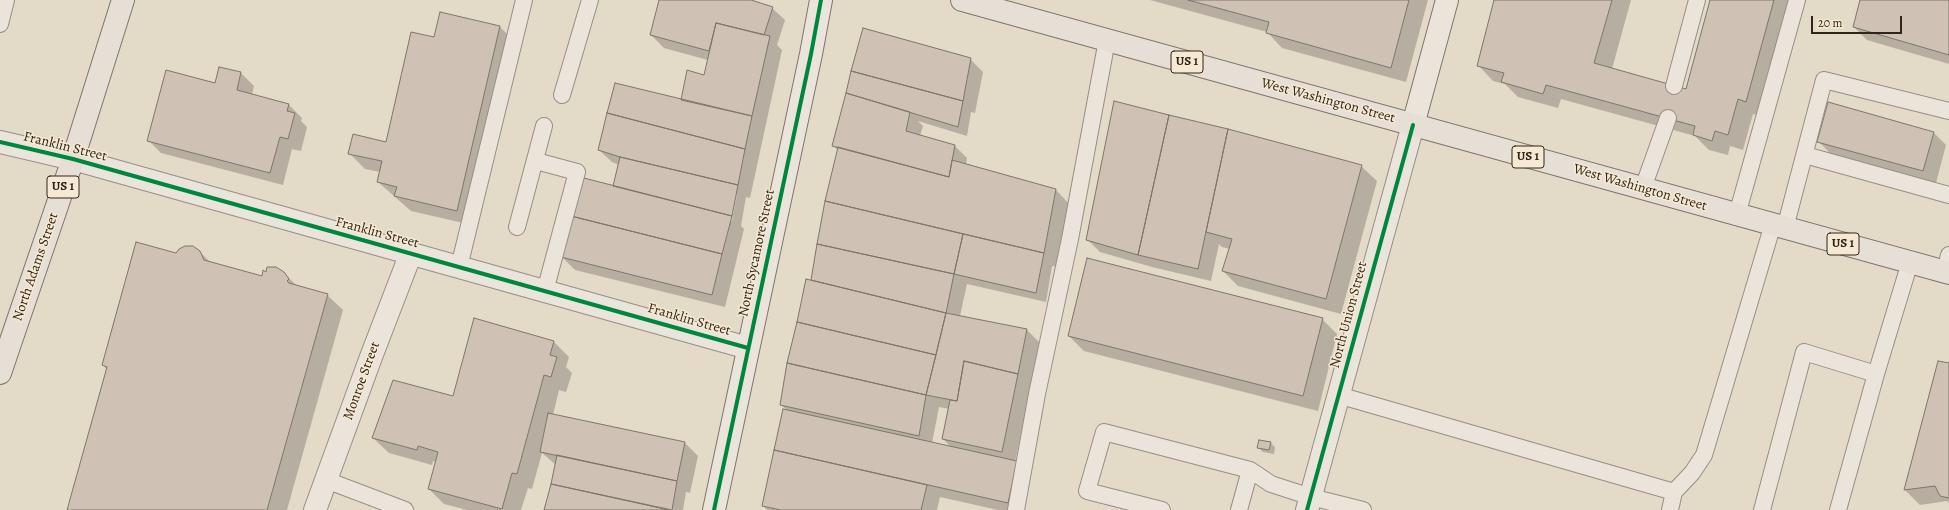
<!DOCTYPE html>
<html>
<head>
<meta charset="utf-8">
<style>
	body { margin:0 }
	#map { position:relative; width:1949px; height:510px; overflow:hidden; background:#e4dac8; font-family:Alegreya,serif }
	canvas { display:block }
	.scale { position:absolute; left:1811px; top:16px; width:91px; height:18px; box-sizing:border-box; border:2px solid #322517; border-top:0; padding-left:5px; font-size:12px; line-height:14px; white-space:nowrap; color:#322517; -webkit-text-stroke:3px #f6e9d3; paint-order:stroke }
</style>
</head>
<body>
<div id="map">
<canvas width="1949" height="510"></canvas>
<div class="scale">20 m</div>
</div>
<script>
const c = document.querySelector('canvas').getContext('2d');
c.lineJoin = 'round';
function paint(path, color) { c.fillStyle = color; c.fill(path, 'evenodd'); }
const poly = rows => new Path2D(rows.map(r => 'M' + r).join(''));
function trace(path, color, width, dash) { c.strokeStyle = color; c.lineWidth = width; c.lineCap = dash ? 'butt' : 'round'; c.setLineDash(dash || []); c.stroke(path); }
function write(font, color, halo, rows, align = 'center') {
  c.font = font + ' Alegreya,serif'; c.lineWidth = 3; c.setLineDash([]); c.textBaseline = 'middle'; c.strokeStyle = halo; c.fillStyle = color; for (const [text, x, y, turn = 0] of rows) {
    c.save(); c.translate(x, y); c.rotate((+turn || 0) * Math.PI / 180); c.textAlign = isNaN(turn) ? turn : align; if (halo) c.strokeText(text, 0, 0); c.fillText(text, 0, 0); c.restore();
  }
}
const shadow = poly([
	[660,0,747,0,772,8,785,20,777,45,782,50,750,198,746,197,741,226,744,229,725,307,575,270,562,257,614,187,619,165,612,162,599,150,681,101,705,76,708,60,664,48,651,35],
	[735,194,737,194,732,221,730,220],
	[1150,0,1428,0,1406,82,1282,48,1267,32],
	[1495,0,1631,0,1612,69,1686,90,1711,0,1793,0,1761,116,1753,114,1743,150,1730,146,1728,155,1709,150,1695,136,1561,99,1558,108,1518,97,1505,84,1493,81,1478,65],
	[1862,0,1949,0,1949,64,1867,40,1854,27],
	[499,26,515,42,472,225,411,211,378,182,380,172,365,169,349,153,386,143,434,38],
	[970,59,983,72,975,113,971,112,967,136,918,121,923,126,920,136,954,145,967,158,966,165,1056,190,1071,206,1059,267,1052,266,1046,302,967,284,960,316,1027,330,1040,343,1015,462,1022,510,998,510,940,497,937,510,767,510,763,505,784,410,788,411,781,405,812,282,826,202,838,150,833,146],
	[939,407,949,409,943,439,952,448,932,443],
	[220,68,241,73,254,86,252,95,289,105,302,118,301,121,307,127,301,151,292,149,283,185,161,153,148,140,215,84],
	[1114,102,1361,166,1377,181,1341,314,1238,286,1223,271,1230,249,1222,247,1219,244,1211,281,1152,267,1100,252,1087,239],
	[1933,132,1946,145,1936,183,1831,154,1818,141],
	[200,252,211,263,262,277,267,273,283,272,298,287,327,295,343,310,287,510,68,510,107,370,103,365,176,254],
	[1322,319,1337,334,1318,411,1084,351,1069,336],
	[554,342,569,357,566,367,572,373,566,392,559,390,553,415,685,443,698,456,690,493,686,492,683,510,545,510,556,465,542,453,532,489,528,488,521,510,467,510,444,504,429,489,437,462,433,461,432,465,389,453,373,438,453,398],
	[1939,362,1949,364,1949,503,1947,501,1920,505,1905,490],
	[1270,443,1275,447,1274,454,1263,452,1258,447]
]);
const building = poly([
	[659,0,751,0,773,7,764,35,716,23,709,51,650,35,659,0],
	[1188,0,1409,0,1391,68,1266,33,1269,22,1188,0],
	[1494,0,1612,0,1594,63,1686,89,1710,0,1774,0,1746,102,1738,99,1728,135,1715,131,1712,141,1693,135,1695,126,1546,85,1543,94,1501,82,1504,73,1477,66,1494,0],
	[1860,0,1949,0,1949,55,1853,27,1860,0],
	[440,12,500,26,457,211,394,196,397,187,377,182,382,161,348,154,353,134,386,142,411,32,434,37,440,12],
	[716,23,770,36,752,116,681,100,687,70,704,75,716,23],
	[863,28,971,58,963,101,851,71,863,28],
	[219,67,241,72,237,90,289,104,287,111,295,113,288,139,280,137,270,173,147,141,166,70,215,83,219,67],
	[851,71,963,101,958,127,846,93,851,71],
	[615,83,752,116,745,149,607,113,615,83],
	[846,93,910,112,906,131,955,145,949,177,832,146,846,93],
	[1114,101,1169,115,1138,255,1086,240,1114,101],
	[1828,102,1934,132,1923,171,1817,142,1828,102],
	[607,113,745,149,738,185,620,157,598,150,607,113],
	[1169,115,1228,129,1198,269,1138,255,1169,115],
	[1228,129,1362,165,1326,299,1222,271,1232,239,1206,232,1228,129],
	[838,147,949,177,952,160,1056,189,1044,253,825,201,838,147],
	[620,157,738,185,732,216,613,186,620,157],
	[580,177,732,216,722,254,571,216,580,177],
	[825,201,963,234,954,274,817,244,825,201],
	[571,216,722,254,712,295,561,257,571,216],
	[963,234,1044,253,1036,293,954,274,963,234],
	[136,242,176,253,179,249,185,246,193,246,200,251,204,260,262,276,263,270,266,272,267,267,276,267,284,272,289,279,287,281,289,283,328,294,267,510,67,510,107,367,102,365,136,242],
	[817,244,954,274,946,313,811,280,817,244],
	[1087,258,1323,318,1303,396,1068,336,1087,258],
	[806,279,946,313,936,355,797,322,806,279],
	[946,313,1027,329,1018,374,964,361,957,401,926,395,946,313],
	[474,318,554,341,550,355,557,357,551,377,544,375,517,474,512,473,502,509,428,489,438,452,418,446,417,450,372,438,393,380,453,396,474,318],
	[797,322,936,355,926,395,787,363,797,322],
	[964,361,1018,374,1002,452,942,439,950,400,957,401,964,361],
	[1938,361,1949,363,1949,498,1940,496,1935,486,1904,490,1938,361],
	[787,363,926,395,919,436,780,405,787,363],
	[783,409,1017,461,1008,503,774,450,783,409],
	[548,413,685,442,677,481,540,452,548,413],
	[1259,440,1271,442,1269,450,1257,448,1259,440],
	[774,450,927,485,921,510,781,510,762,506,774,450],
	[557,455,677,481,672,510,551,484,557,455],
	[551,484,669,510,544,510,551,484]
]);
const lane = poly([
	[0,24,6,0],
	[1674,86,1697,0],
	[562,95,590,0],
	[1805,155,1949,195],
	[536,161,577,172,545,291],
	[1643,188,1668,118],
	[1737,215,1797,0],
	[517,227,544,126],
	[1785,228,1824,80,1949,111],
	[459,267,524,0],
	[1945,272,1949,255],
	[1338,395,1674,492,1692,473,1704,455,1773,224],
	[326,480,405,510],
	[1016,510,1037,394,1070,239,1107,40],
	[1162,510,1087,491,1104,432,1250,470,1271,484,1311,497,1363,510],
	[1239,510,1250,470],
	[1670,510,1674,492],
	[1762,510,1804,352,1876,374],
	[1838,510,1876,374,1910,262]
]);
const street = poly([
	[0,142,73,159,748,348],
	[315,510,371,357,411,253],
	[1307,510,1413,125]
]);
const secondary = poly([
	[1413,125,1447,0],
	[714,510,811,54,821,0]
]);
const primary = poly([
	[962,0,1949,273],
	[0,373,73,159,123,0]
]);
const cycleway = poly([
	[0,142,73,159,748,348],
	[714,510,811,54,821,0],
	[1307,510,1413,125]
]);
const shields = [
	[1187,62,32],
	[1528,157,32],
	[63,187,32],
	[1843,244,32]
];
const shieldNames = [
	["US 1",1187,62],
	["US 1",1528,157],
	["US 1",63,187],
	["US 1",1843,244]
];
const streetNames = [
	["West Washington Street",1328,101,15],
	["Franklin Street",65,147,14],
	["West Washington Street",1640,188,16],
	["Franklin Street",377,233,15],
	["North Sycamore Street",757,253,-78],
	["North Adams Street",36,267,-71],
	["North Union Street",1349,315,-75],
	["Franklin Street",689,320,16],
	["Monroe Street",362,381,-70]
];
paint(shadow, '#0003');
paint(building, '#cfc1b3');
trace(building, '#7d766c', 1);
trace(lane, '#968f83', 18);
trace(street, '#968f83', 24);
trace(secondary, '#7d766c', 24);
trace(primary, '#7d766c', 24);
trace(lane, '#eae4db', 16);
trace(street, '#eae4db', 22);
trace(secondary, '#eae4db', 22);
trace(primary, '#e6dfd5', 22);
trace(cycleway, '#00873e', 4);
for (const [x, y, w] of shields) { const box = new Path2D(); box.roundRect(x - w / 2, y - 11, w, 22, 3); c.fillStyle = '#f6e9d3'; c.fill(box); trace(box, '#322517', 1); }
write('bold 13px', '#322517', null, shieldNames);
write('14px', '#322517', '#f6e9d3', streetNames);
</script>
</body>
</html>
